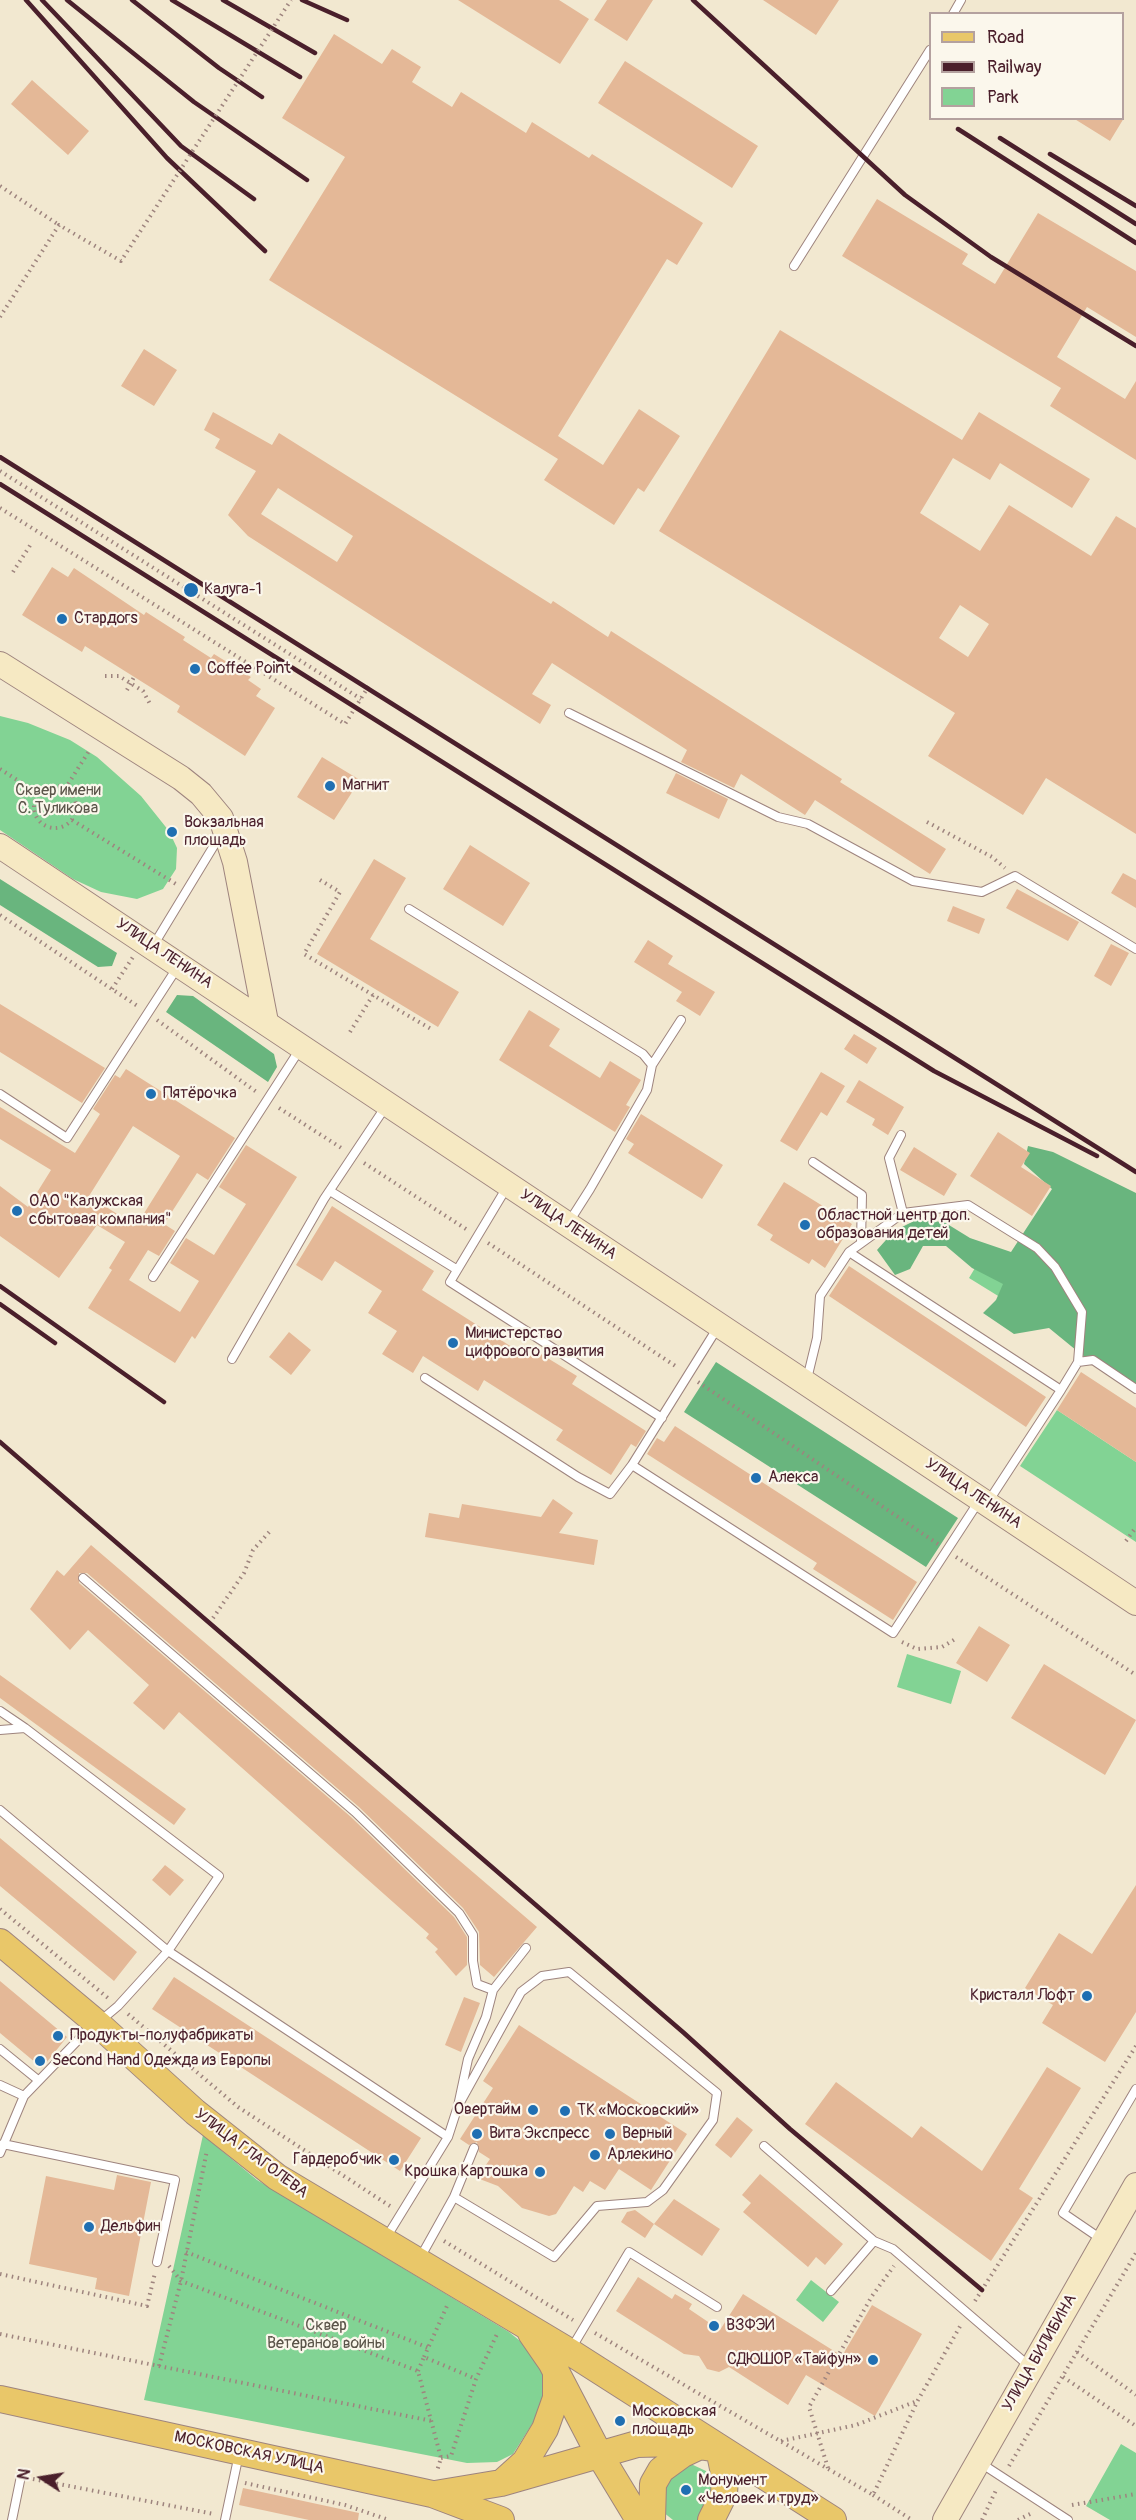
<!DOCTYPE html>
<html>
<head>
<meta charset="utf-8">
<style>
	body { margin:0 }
	#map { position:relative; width:1136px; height:2520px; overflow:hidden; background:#f2e8d0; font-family:Pangolin,sans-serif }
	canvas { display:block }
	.legend { position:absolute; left:929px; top:12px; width:195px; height:108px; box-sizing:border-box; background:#fbf7ec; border:2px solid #b4a19f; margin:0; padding:8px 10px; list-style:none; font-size:18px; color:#4a1f2b }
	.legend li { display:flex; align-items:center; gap:12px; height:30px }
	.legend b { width:30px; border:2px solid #b4a19f }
	.north { position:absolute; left:12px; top:2448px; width:60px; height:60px; -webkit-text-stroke:4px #fbf7ec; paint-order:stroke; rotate:282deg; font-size:16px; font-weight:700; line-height:24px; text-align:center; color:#4a1f2b }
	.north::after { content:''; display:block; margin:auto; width:21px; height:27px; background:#4a1f2b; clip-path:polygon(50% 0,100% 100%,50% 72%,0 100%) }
</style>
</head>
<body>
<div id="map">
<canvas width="1136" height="2520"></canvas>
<ul class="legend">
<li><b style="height:8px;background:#e9c769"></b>Road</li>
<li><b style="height:8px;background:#4a1f2b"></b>Railway</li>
<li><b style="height:16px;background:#82d394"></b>Park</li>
</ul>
<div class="north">N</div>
</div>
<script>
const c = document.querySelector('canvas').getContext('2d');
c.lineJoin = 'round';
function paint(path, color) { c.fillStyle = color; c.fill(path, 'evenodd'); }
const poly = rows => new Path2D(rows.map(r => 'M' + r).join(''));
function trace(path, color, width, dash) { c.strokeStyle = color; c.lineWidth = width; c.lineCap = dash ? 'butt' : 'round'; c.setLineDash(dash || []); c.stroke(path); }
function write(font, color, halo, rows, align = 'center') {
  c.font = font + ' Pangolin,sans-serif'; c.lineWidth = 4.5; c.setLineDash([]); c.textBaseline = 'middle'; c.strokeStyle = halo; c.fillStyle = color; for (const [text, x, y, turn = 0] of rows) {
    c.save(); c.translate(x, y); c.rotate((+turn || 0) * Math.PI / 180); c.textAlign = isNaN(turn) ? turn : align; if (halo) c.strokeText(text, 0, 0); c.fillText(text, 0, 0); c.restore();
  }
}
const green = poly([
	[0,716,28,723,70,740,97,757,141,796,169,831,177,848,176,869,163,889,137,899,101,892,73,879,0,830],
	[984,1253,1031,1282,1016,1307,969,1278],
	[1057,1410,1136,1462,1136,1542,1020,1466],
	[907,1654,961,1671,951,1704,897,1687],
	[203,2135,257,2180,509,2332,541,2358,550,2396,513,2454,497,2462,467,2463,144,2400],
	[811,2280,839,2302,823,2322,796,2300],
	[1121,2444,1136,2453,1136,2520,1110,2520,1086,2506],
	[691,2464,706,2471,716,2485,702,2520,673,2520,663,2512,658,2484]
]);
const forest = poly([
	[0,879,117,953,112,966,98,967,0,905],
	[177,995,193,996,274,1054,277,1067,268,1082,166,1012],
	[1028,1146,1053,1152,1136,1193,1136,1388,1082,1355,1049,1328,1014,1334,983,1313,996,1300,1003,1284,972,1268,946,1246,923,1246,910,1269,895,1275,877,1250,894,1231,916,1220,944,1222,970,1238,1011,1252,1052,1189,1024,1164],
	[716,1362,958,1518,926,1567,684,1412]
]);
const building = poly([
	[458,0,559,0,589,19,560,64],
	[607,0,653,0,627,41,594,20],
	[763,0,839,0,816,35],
	[334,34,382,64,392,49,421,67,412,82,452,107,461,92,526,133,532,122,589,158,592,154,703,223,677,265,667,259,558,436,603,465,639,409,680,436,644,492,638,488,614,525,544,480,558,459,269,280,345,157,282,118],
	[625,61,758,146,732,188,598,103],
	[32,80,89,131,68,155,11,104],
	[1073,118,1124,118,1110,141],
	[877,199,968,254,962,264,995,284,1038,213,1136,271,1136,337,1087,307,1057,357,1125,399,1136,381,1136,460,1050,406,1061,388,842,256],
	[780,330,962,440,979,412,1090,479,1072,508,1000,463,990,480,953,458,920,513,980,551,1009,505,1091,556,1116,516,1136,528,1136,834,1046,778,1023,815,928,756,955,713,659,531],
	[960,605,989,624,968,657,939,638],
	[144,349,177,370,154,406,121,386],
	[213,412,272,445,279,433,551,604,553,601,608,637,611,631,842,779,840,782,946,849,930,874,815,800,805,815,741,774,734,788,681,762,687,750,552,663,532,694,551,705,540,724,248,536,228,515,256,471,215,448,220,439,204,430],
	[278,488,353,536,337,562,261,514],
	[52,567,68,577,74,568,144,615,146,612,185,637,183,640,211,658,214,654,251,677,248,680,261,689,256,696,275,708,245,756,177,712,180,706,155,690,85,646,82,652,22,615],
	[322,757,360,780,334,820,297,797],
	[676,773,728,799,719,819,666,793],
	[470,845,530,883,503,926,443,889],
	[374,859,406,878,370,939,459,992,438,1027,317,954],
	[1123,873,1136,880,1136,908,1111,893],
	[1017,889,1079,922,1068,941,1006,908],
	[953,906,985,919,979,934,947,921],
	[648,940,673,956,668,964,715,992,700,1016,676,1001,682,992,634,962],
	[1111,944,1129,953,1111,986,1094,976],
	[0,1004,105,1068,82,1103,0,1052],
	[529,1010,560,1029,549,1046,600,1078,610,1061,641,1080,626,1105,630,1107,615,1132,499,1060],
	[854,1034,877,1048,867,1064,844,1049],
	[126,1069,235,1138,208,1180,197,1173,164,1224,175,1231,159,1256,148,1250,129,1280,180,1312,199,1281,170,1263,186,1238,214,1255,246,1204,219,1187,246,1145,297,1177,195,1339,192,1336,175,1363,88,1308,112,1270,109,1268,125,1242,97,1225,59,1278,0,1236,0,1186,28,1207,51,1170,0,1139,0,1107,75,1153,100,1114,93,1109,115,1075,120,1078],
	[133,1126,180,1156,136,1226,89,1196],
	[821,1072,845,1086,827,1116,821,1112,797,1151,780,1141],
	[859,1080,904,1107,888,1135,872,1125,875,1119,846,1102],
	[641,1114,723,1165,702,1199,628,1153,634,1144,626,1139],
	[998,1132,1030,1153,1021,1167,1051,1186,1032,1216,970,1176],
	[914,1147,957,1174,944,1196,900,1170],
	[784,1182,852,1224,825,1268,812,1259,809,1264,770,1240,773,1235,757,1225],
	[332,1206,434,1271,422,1290,526,1356,531,1348,577,1376,572,1384,646,1431,636,1447,631,1444,611,1475,556,1440,563,1430,484,1380,478,1391,423,1356,413,1373,382,1354,397,1331,368,1313,382,1291,335,1261,322,1281,296,1265],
	[849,1266,1046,1397,1026,1427,829,1296],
	[289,1332,311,1350,291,1375,269,1357],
	[1081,1372,1136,1408,1136,1462,1057,1410],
	[675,1426,917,1582,893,1620,813,1569,817,1563,647,1454,657,1438,664,1442],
	[553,1499,573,1513,559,1533,598,1540,594,1565,425,1537,429,1513,459,1518,462,1504,541,1517],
	[91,1545,537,1927,494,1977,480,1965,479,1932,463,1908,359,1807,87,1573,79,1573,79,1583,351,1817,454,1917,467,1937,467,1965,456,1976,435,1952,438,1949,426,1938,429,1934,179,1712,164,1730,133,1703,149,1685,88,1630,70,1650,30,1609,57,1570,64,1576],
	[979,1626,1010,1645,987,1682,956,1663],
	[1044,1664,1136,1720,1105,1775,1011,1718],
	[0,1675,186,1809,174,1825,0,1698],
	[0,1838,137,1952,114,1981,0,1886],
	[165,1865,184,1880,170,1896,152,1880],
	[1136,1885,1136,2012,1105,2062,1042,2023,1053,2005,1025,1988,1059,1933,1092,1954],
	[174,1977,421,2138,400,2171,152,2009],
	[0,1981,67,2037,42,2068,0,2033],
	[464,1997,480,2003,461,2052,445,2045],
	[519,2025,687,2134,651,2190,619,2169,605,2190,590,2181,583,2192,574,2186,556,2214,549,2216,522,2208,498,2186,477,2178,490,2159,479,2152,477,2142,469,2145,460,2139,493,2088,483,2081],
	[1047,2067,1081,2088,1019,2189,1033,2198,991,2261,805,2124,836,2082,912,2138,921,2126,982,2171],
	[737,2117,753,2130,731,2158,715,2145],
	[760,2174,843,2244,825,2265,816,2257,808,2267,743,2212,751,2203,742,2195],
	[117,2175,151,2182,129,2296,95,2289,97,2278,29,2264,46,2176,114,2190],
	[674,2199,720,2229,702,2256,654,2224],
	[635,2210,654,2224,645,2238,621,2222,627,2212],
	[638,2277,672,2299,675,2294,692,2304,689,2309,720,2330,743,2294,842,2356,872,2305,922,2334,875,2416,806,2375,788,2405,729,2367,719,2372,707,2369,699,2356,684,2354,616,2311],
	[243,2488,359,2513,358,2520,309,2520,239,2505]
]);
const path = poly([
	[0,186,59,225],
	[0,471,361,699],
	[0,508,345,724,370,684],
	[13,572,31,544],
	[105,676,119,676,143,691,150,704],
	[127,690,134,677],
	[0,769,39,794],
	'34 807a21 21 0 1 1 42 0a21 21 0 1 1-42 0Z',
	[65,789,89,751],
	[72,820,176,884],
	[927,822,992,857,1005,868],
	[320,880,340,892,304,954,373,995],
	[0,915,139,1007],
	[112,989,133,957],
	[157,1020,258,1093],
	[350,1032,373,995,431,1029],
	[279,1108,343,1149],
	[364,1163,466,1229],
	[488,1243,677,1367],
	[698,1382,938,1544],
	[1126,1541,1136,1527],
	[956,1557,1136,1675],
	[213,1618,244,1573,253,1550,271,1530],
	[902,1642,917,1649,942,1647,957,1638],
	[0,1909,108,1998],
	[128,2014,238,2107,390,2206],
	[444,2241,573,2320],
	[186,2252,429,2348],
	[169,2266,181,2281,418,2371,441,2458,437,2471],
	[0,2274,147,2306,155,2273],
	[975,2301,1136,2046],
	[595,2333,873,2495,918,2400,962,2323],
	[0,2334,432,2421],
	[1077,2352,1136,2395],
	[424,2357,447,2306,445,2304],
	[159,2366,181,2281,207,2150],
	[418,2371,424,2357,476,2379],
	[1063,2377,1136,2426],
	[781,2441,856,2425,917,2401],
	[441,2458,451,2456,476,2379,498,2332],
	[1009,2466,1136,2253],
	[828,2468,809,2407,872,2296,894,2266],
	[33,2479,214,2514],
	[245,2483,345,2505,389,2520],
	[873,2495,912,2520],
	[1072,2505,1136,2494],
	[982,2520,997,2488],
	[1018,2520,1032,2513]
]);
const lane = poly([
	[953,14,961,0],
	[794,266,930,50],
	[569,713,778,817,808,824,913,881,982,892,1015,876,1136,949],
	[409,909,643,1054,652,1065,647,1090,590,1189,569,1222],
	[153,946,221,834],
	[652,1065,681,1020],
	[0,1094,67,1138,177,968],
	[901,1135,889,1158,903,1213],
	[813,1162,862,1195,861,1243],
	[507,1187,450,1282,662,1418],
	[330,1191,456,1269],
	[153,1277,300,1049],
	[718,1327,632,1465,893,1633,979,1501],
	[232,1359,324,1199,386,1106],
	[1078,1362,1093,1360,1136,1389],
	[425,1378,578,1477,610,1494,632,1465],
	[807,1379,817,1338,820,1296,849,1252],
	[988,1502,1061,1390,1078,1362,1082,1312,1055,1267,1037,1248,968,1205,903,1213,849,1252,1061,1390],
	[83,1578,355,1812,459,1913,473,1935,473,1961,477,1984,493,1990],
	[0,1711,25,1728],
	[0,1730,25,1728,219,1876,168,1951,118,2006,81,2037,24,2096,0,2153],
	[0,1810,168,1951,448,2137],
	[0,2049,38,2080],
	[0,2085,24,2096],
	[3,2144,175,2180,157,2262],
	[764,2146,874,2241,893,2249,1029,2366],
	[454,2197,554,2257,597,2206,647,2202,663,2190,713,2120,717,2093,569,1972,542,1976,521,1992,458,2106],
	[386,2238,448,2137,458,2106,468,2059,486,2017,493,1990,526,1948],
	[1104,2241,1063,2213,1136,2089],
	[420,2258,454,2197,474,2148],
	[831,2291,874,2241],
	[571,2349,629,2252,717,2307],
	[979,2462,1068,2520],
	[12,2520,21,2476],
	[225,2520,239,2454]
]);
const secondary = poly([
	[0,664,181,778,201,794,221,818,235,862,266,1022],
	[0,846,1136,1603],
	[945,2520,1136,2185]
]);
const primary = poly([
	[0,1942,98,2024,195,2112,277,2177,570,2352,833,2520],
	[531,2333,551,2362,599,2454,639,2520],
	[0,2399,432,2494,501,2520],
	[505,2480,525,2462,545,2429,556,2398,556,2371],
	[435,2494,501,2483,637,2444,677,2443,712,2448],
	[652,2520,653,2484,661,2470,683,2454,700,2446],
	[711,2520,724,2494,725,2478,719,2449]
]);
const rail = poly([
	[26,0,167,158,265,251],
	[42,0,181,146,254,199],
	[67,0,194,102,307,180],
	[132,0,219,68,262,97],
	[172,0,300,77],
	[223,0,315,53],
	[302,0,347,20],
	[693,0,905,195,991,257,1136,346],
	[958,129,1136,243],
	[1000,138,1136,224],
	[1050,154,1136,206],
	[0,457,1136,1172],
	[0,484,934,1071,1097,1156],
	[0,1286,164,1402],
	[0,1304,55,1343],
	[0,1442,684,2033,790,2129,982,2290]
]);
const pathBridge = poly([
	[0,317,59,225,121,261,291,0]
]);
const markers = [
	[191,590,8,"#1f6fb2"],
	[62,619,6,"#1f6fb2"],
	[195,669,6,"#1f6fb2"],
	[330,786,6,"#1f6fb2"],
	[172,832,6,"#1f6fb2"],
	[151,1094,6,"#1f6fb2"],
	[17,1211,6,"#1f6fb2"],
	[805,1225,6,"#1f6fb2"],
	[453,1343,6,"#1f6fb2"],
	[756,1478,6,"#1f6fb2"],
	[1087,1996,6,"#1f6fb2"],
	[58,2036,6,"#1f6fb2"],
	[40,2061,6,"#1f6fb2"],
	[533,2110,6,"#1f6fb2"],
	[565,2111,6,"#1f6fb2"],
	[477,2134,6,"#1f6fb2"],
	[610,2134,6,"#1f6fb2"],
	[595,2155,6,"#1f6fb2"],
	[394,2160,6,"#1f6fb2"],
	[540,2172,6,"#1f6fb2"],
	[89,2227,6,"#1f6fb2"],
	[714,2326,6,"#1f6fb2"],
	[873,2360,6,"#1f6fb2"],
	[620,2421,6,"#1f6fb2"],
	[686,2490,6,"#1f6fb2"]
];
const poiNames = [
	["Калуга-1",204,590],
	["Стардогs",74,619],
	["Coffee Point",207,669],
	["Магнит",342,786],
	["Вокзальная",184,823],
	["площадь",184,841],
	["Пятёрочка",163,1094],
	["ОАО \"Калужская",29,1202],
	["сбытовая компания\"",29,1220],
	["Областной центр доп.",817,1216],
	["образования детей",817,1234],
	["Министерство",465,1334],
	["цифрового развития",465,1352],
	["Алекса",768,1478],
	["Кристалл Лофт",1075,1996,"right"],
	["Продукты-полуфабрикаты",70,2036],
	["Second Hand Одежда из Европы",52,2061],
	["Овертайм",521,2110,"right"],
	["ТК «Московский»",577,2111],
	["Вита Экспресс",489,2134],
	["Верный",622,2134],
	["Арлекино",607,2155],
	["Гардеробчик",382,2160,"right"],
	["Крошка Картошка",528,2172,"right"],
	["Дельфин",101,2227],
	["ВЗФЭИ",726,2326],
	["СДЮШОР «Тайфун»",861,2360,"right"],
	["Московская",632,2412],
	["площадь",632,2430],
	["Монумент",698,2481],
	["«Человек и труд»",698,2499]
];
const parkNames = [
	["Сквер имени",58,791],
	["С. Туликова",58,809],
	["Сквер",326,2326],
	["Ветеранов войны",326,2344]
];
const streetNames = [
	["УЛИЦА ЛЕНИНА",164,954,34],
	["УЛИЦА ЛЕНИНА",568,1225,34],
	["УЛИЦА ЛЕНИНА",973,1494,34],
	["УЛИЦА ГЛАГОЛЕВА",251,2154,37],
	["УЛИЦА БИЛИБИНА",1040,2353,-60],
	["МОСКОВСКАЯ УЛИЦА",249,2453,12]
];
paint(green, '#82d394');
paint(forest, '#69b57e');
paint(building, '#e4b897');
trace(lane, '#9e847e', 10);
trace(secondary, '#9e847e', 26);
trace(primary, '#9e847e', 28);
trace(path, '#9e847e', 4, [1.5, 4.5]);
trace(lane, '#fff', 8);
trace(secondary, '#f6e9c3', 24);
trace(primary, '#e9c769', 26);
trace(rail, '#4a1f2b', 4.5);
trace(pathBridge, '#9e847e', 4, [1.5, 4.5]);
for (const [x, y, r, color] of markers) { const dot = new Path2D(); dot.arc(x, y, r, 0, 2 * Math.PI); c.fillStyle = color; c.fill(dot); trace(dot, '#fbf7ec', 2); }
write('16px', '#4a1f2b', '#fbf7ec', poiNames, 'left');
write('16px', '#5b554a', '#fbf7ec', parkNames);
write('16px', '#4a1f2b', '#fbf7ec', streetNames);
</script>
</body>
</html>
